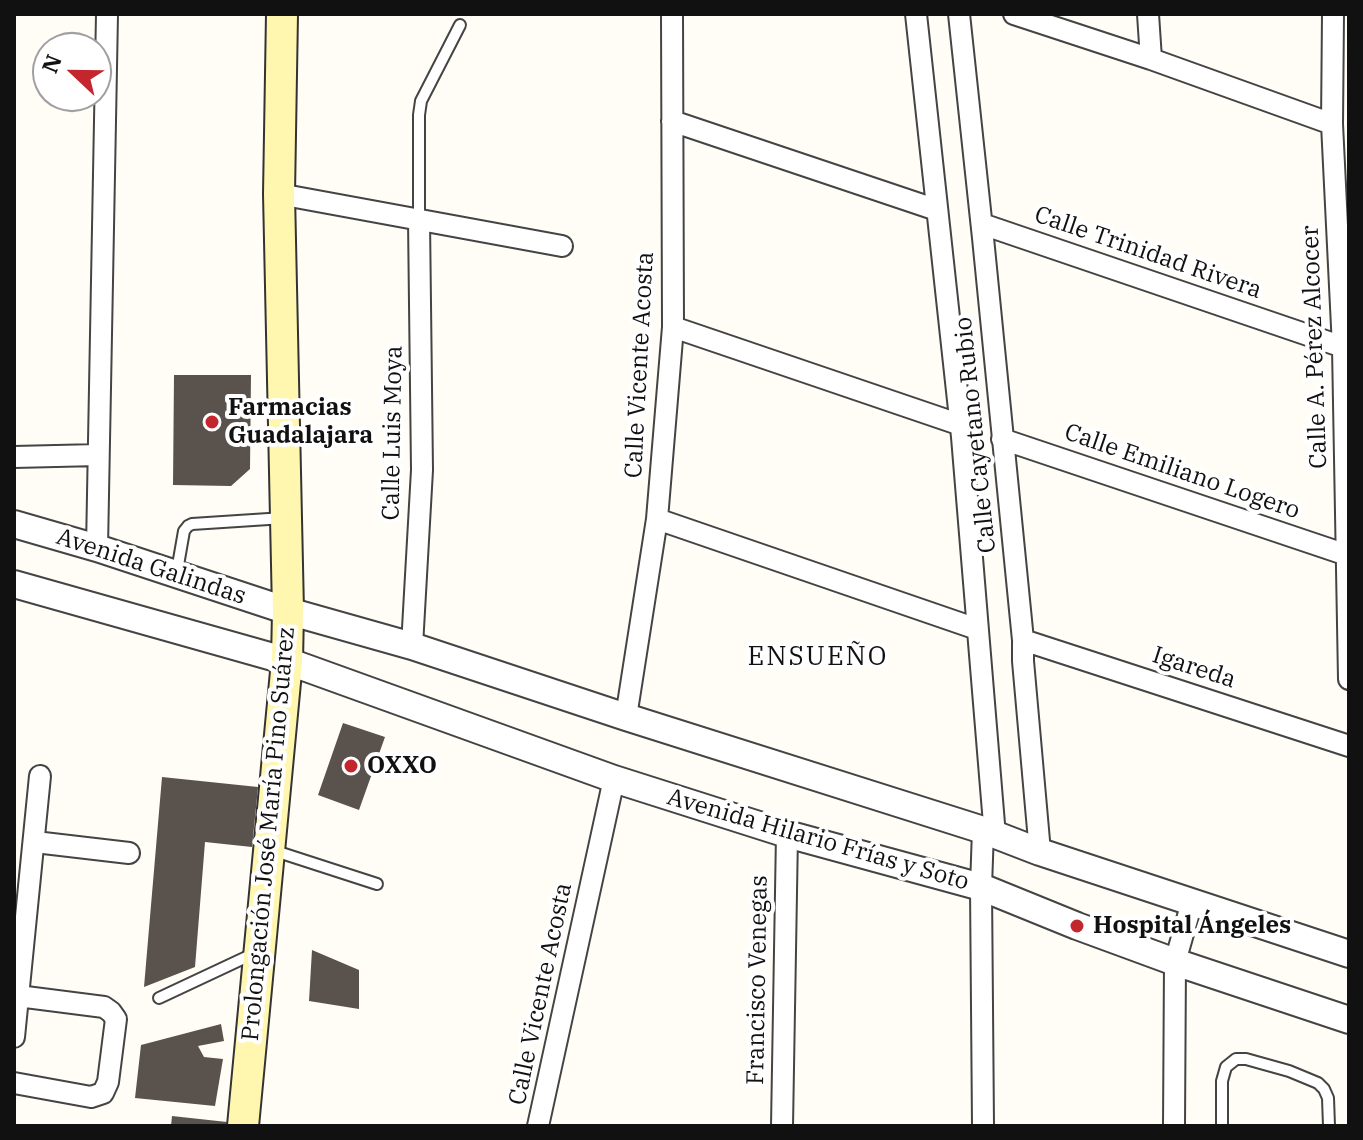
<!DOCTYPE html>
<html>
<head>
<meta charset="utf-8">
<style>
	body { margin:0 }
	#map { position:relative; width:1363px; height:1140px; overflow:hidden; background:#fffdf5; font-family:"IBM Plex Serif",serif }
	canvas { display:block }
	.frame { position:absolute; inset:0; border:16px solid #111; pointer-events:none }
	.north { position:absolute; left:32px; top:32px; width:80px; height:80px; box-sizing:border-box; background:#fff; border:2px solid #a0a0a0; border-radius:50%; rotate:292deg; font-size:22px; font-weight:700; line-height:32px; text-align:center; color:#111 }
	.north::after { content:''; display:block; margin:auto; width:28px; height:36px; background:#c4262e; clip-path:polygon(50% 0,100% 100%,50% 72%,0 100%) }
</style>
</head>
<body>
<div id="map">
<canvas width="1363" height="1140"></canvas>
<div class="frame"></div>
<div class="north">N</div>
</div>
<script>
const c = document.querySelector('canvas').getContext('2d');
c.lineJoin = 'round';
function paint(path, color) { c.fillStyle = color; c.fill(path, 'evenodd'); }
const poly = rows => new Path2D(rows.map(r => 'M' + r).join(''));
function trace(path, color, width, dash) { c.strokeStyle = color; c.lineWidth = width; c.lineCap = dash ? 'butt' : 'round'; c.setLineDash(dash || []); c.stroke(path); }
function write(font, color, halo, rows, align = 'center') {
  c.font = font + ' "IBM Plex Serif",serif'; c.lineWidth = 8; c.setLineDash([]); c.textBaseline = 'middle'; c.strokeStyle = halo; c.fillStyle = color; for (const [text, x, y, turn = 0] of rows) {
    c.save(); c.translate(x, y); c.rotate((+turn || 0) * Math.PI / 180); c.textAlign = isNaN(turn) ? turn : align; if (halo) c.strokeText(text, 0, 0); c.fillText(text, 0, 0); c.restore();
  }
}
const building = poly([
	[174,375,251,375,250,469,231,486,173,485],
	[343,723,385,737,359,810,318,795],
	[162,777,258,787,252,847,205,842,195,967,144,987],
	[312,950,359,970,359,1009,309,1001],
	[221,1024,224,1041,198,1046,204,1057,223,1059,215,1106,135,1098,141,1045],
	[172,1116,227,1122,227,1126,171,1126]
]);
const service = poly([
	[419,220,419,115,421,101,460,25],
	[177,571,184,531,188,526,192,524,284,518],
	[272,850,377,884],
	[159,998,255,953],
	[1222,1126,1222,1081,1226,1067,1236,1059,1246,1059,1289,1071,1318,1083,1324,1089,1328,1098,1329,1126]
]);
const minor = poly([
	[916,14,962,437,995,836],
	[959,14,983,238,1023,640,1023,661,1040,852],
	[1014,14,1151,59,1332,124],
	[1148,14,1151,59],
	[1333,14,1332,124,1343,347,1349,679],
	[672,121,937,210],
	[279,194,562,246],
	[982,224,1343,347],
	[673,327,961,425],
	[1002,439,1347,555],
	[14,457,98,455],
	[657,519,977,629],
	[97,548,107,14],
	[1023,640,1349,746],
	[412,646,422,470,419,220],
	[626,717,657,519,673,327,672,14],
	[35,842,129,853],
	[14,1037,40,776],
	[14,1083,91,1097,103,1093,108,1082,116,1019,111,1012,104,1007,18,996],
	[538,1126,614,779],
	[782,1126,787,834],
	[983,1126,981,887,983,830],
	[1174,1126,1175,962,1192,902]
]);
const tertiary = poly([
	[14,524,97,548,288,611,412,646,626,717,983,830,1040,852,1349,954],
	[14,584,287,661,614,779,787,834,981,887,1077,926,1175,962,1349,1020]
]);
const secondary = poly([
	[243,1126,287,661,288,611,279,194,282,14]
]);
const markers = [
	[212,422,8,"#c4262e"],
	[351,766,8,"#c4262e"],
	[1077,926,8,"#c4262e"]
];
const streetNames = [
	["Calle Trinidad Rivera",1148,253,19],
	["Calle A. Pérez Alcocer",1315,347,-92],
	["Calle Vicente Acosta",640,365,-87],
	["Calle Luis Moya",393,433,-89],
	["Calle Cayetano Rubio",976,435,-96],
	["Calle Emiliano Logero",1182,472,19],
	["Avenida Galindas",151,567,18],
	["Igareda",1194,668,18],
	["Prolongación José María Pino Suárez",269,834,-85],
	["Avenida Hilario Frías y Soto",818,840,16],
	["Francisco Venegas",758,980,-89],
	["Calle Vicente Acosta",541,994,-78]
];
const poiNames = [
	["Farmacias",228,408],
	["Guadalajara",228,436],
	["OXXO",367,766],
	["Hospital Ángeles",1093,926]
];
const neighbourhoodNames = [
	["ENSUEÑO",818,657]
];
paint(building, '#5a524d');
trace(service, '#444', 14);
trace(minor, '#444', 24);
trace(tertiary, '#444', 30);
trace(secondary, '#333', 34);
trace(service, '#fff', 10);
trace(minor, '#fff', 20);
trace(tertiary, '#fff', 26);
trace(secondary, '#fff6b0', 30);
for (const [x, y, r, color] of markers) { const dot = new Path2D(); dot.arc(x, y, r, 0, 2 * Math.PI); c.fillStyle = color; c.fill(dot); trace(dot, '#fff', 3); }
write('24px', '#111', '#fff', streetNames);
write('bold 24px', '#111', '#fff', poiNames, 'left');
c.letterSpacing = '2px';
write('26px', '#111', '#fff', neighbourhoodNames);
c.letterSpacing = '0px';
</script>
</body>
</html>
